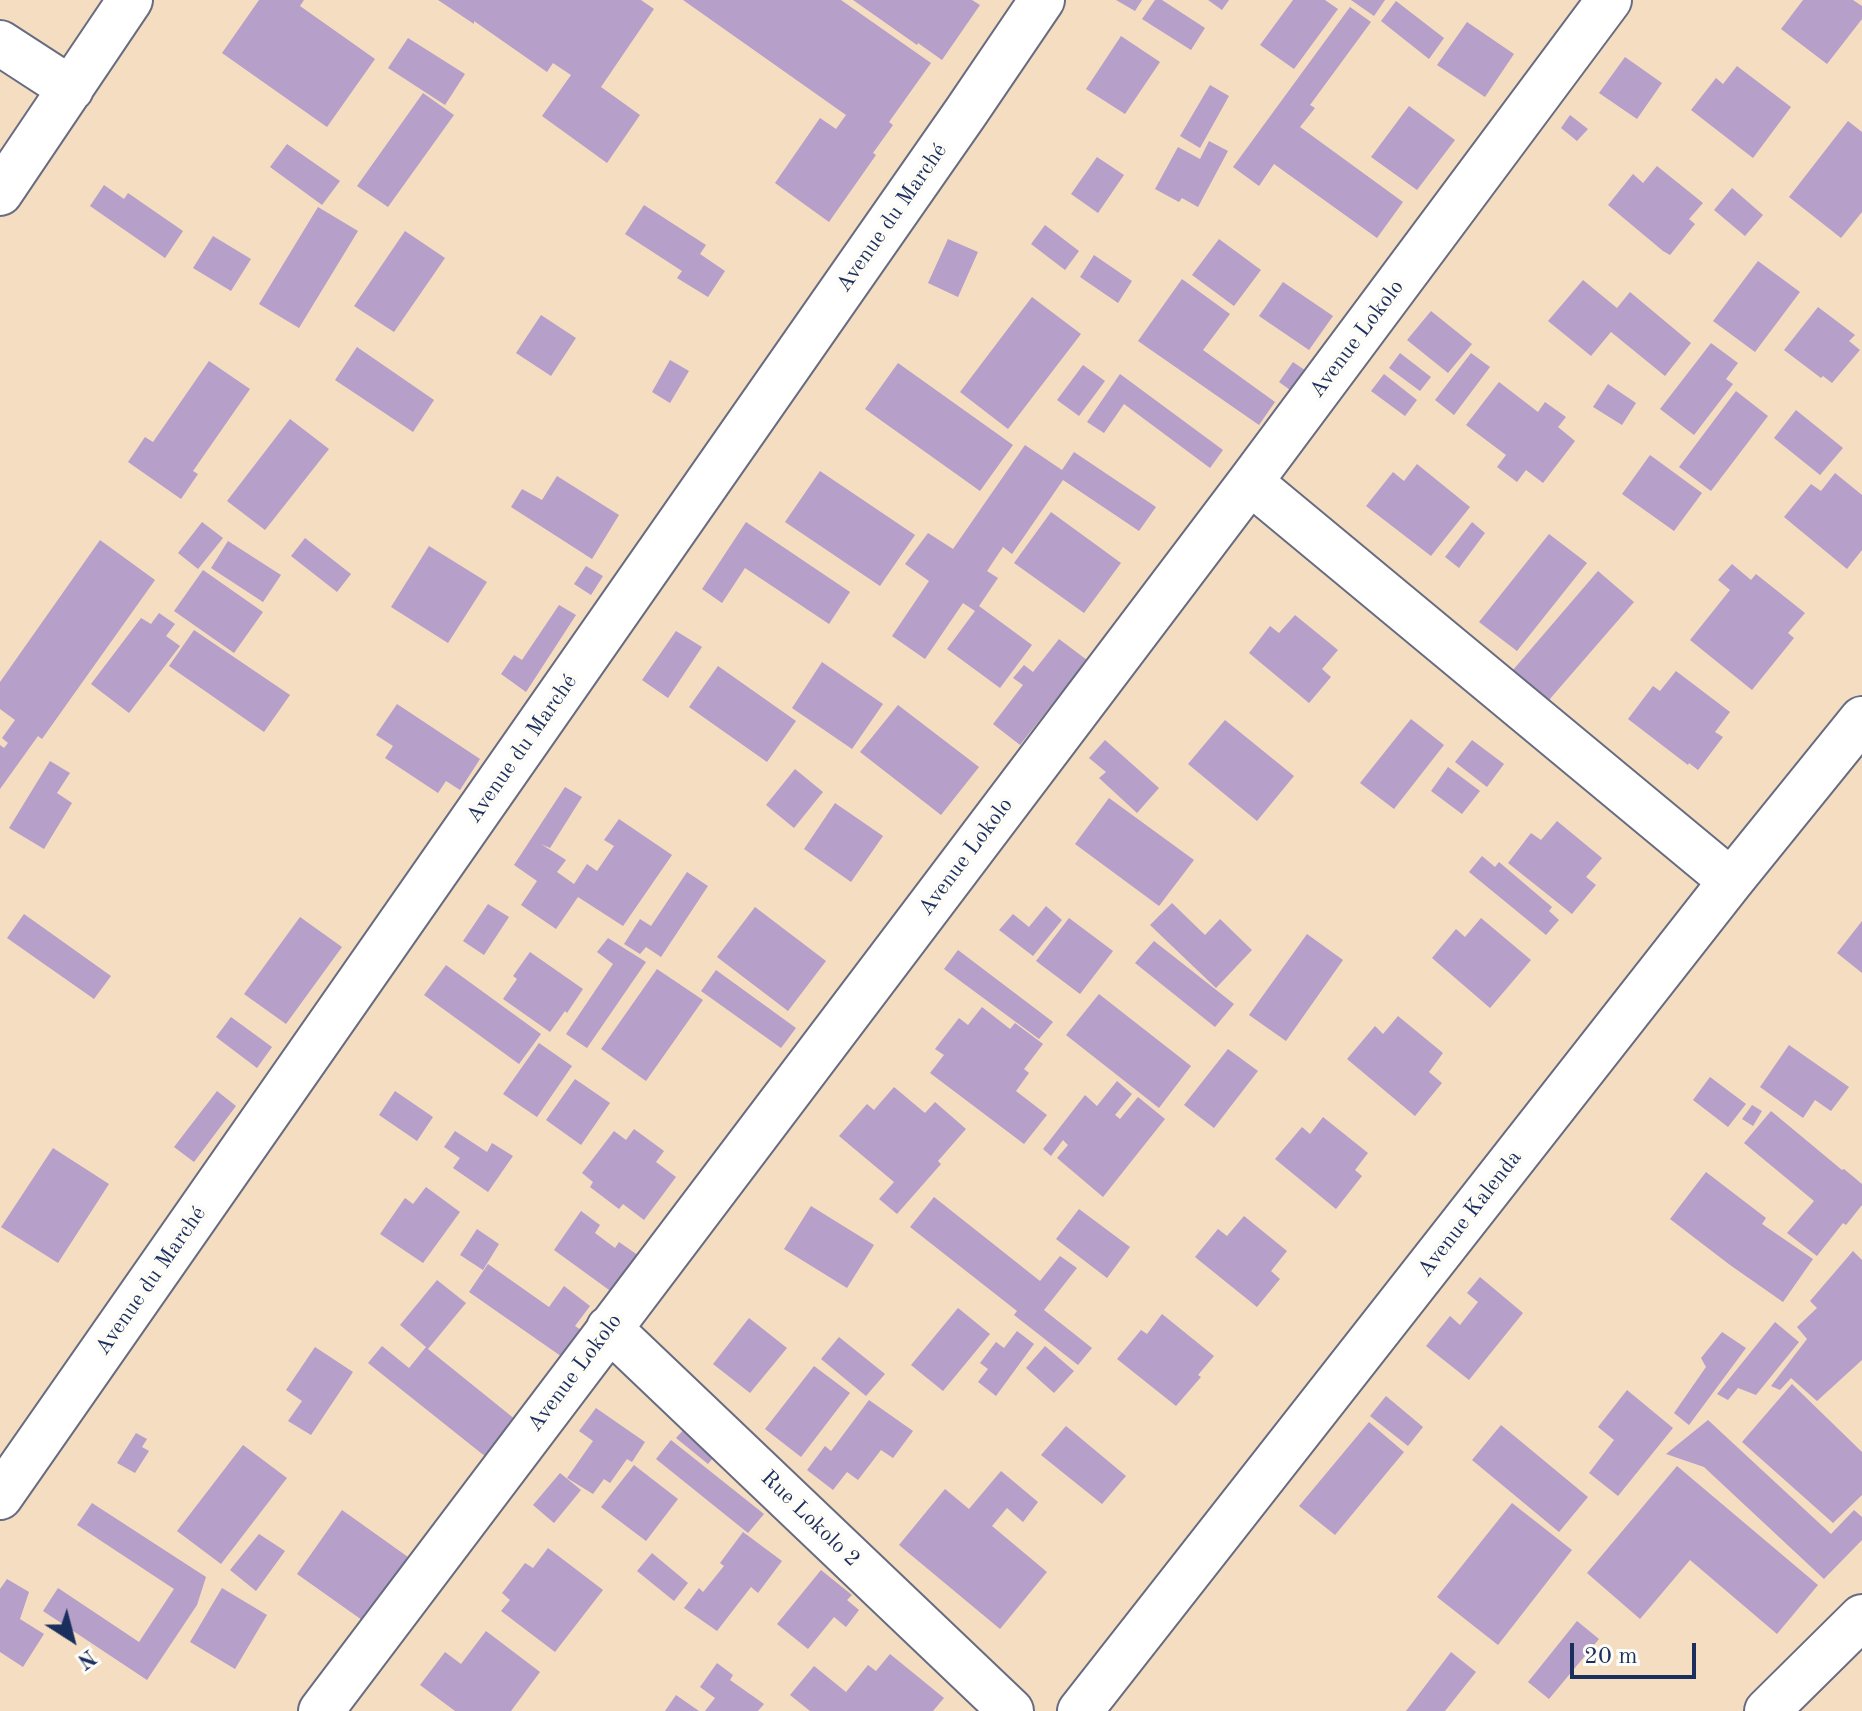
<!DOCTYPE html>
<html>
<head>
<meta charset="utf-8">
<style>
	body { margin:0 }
	#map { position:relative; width:1862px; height:1711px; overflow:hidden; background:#f4ddc1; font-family:"Old Standard TT",serif }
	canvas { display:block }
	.north { position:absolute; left:32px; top:1599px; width:80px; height:80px; -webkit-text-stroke:6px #fdfcf7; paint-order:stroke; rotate:144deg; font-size:22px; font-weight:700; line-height:32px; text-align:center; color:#1b2f5e }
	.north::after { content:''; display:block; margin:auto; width:28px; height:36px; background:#1b2f5e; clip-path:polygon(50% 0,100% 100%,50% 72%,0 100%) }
	.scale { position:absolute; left:1570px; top:1643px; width:126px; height:36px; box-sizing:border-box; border:4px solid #1b2f5e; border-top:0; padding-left:10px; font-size:24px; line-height:28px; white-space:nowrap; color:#1b2f5e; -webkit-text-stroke:6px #fdfcf7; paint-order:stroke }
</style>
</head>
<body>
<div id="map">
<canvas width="1862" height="1711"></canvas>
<div class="north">N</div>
<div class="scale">20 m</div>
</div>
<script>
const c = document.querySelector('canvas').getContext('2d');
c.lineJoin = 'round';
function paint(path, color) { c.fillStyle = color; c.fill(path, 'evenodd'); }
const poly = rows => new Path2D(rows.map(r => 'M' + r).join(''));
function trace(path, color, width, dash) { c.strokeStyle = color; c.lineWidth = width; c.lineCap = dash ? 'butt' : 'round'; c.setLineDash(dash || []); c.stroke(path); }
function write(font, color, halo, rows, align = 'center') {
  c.font = font + ' "Old Standard TT",serif'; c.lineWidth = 8; c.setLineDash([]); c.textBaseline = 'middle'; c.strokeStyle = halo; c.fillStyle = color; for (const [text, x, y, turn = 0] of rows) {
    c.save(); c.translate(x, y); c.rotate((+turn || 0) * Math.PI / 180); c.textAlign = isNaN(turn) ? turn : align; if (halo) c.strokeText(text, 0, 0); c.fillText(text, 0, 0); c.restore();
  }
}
const building = poly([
	[259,0,304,0,300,6,375,59,327,127,222,53],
	[438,0,641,0,654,9,601,87,640,115,607,163,542,116,571,75,553,63,547,72,474,21,474,24],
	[683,0,841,0,931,63,889,122,893,125,873,153,876,155,829,222,775,183,820,118,836,129,846,115],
	[853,0,972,0,980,5,942,60,918,43,917,45],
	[1116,0,1142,0,1135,11],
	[1155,0,1162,0,1205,28,1191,50,1142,19],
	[1208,0,1229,0,1222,10],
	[1293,0,1325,0,1338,9,1294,69,1260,45],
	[1351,0,1385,0,1374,16],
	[1803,0,1853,0,1862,6,1862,19,1827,64,1781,29],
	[1396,1,1444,38,1429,59,1381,21],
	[1350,7,1371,22,1310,105,1315,108,1300,127,1403,202,1377,238,1274,164,1259,186,1233,167],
	[1467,22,1514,54,1485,97,1437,65],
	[1121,36,1160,62,1125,114,1086,89],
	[408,38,465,74,445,105,388,68],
	[1625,57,1662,83,1637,119,1599,93],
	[1737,66,1791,107,1753,158,1691,110,1716,78,1723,84],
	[1210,85,1229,96,1200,148,1180,136],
	[423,93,454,115,388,207,357,186],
	[1409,106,1455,140,1417,190,1371,157],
	[1570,115,1588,129,1577,141,1561,128],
	[1848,121,1862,132,1862,212,1841,238,1789,197],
	[1209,141,1228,151,1198,207,1182,198,1179,202,1155,189,1178,147,1200,159],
	[287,144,340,181,322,205,270,167],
	[1097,157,1124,175,1098,213,1071,194],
	[1657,166,1703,203,1689,219,1695,224,1670,255,1663,251,1608,205,1633,174,1643,183],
	[104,185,124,199,128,193,183,231,165,258,90,206],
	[1732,188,1763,215,1745,236,1714,210],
	[644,205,706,245,700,254,725,271,708,297,677,278,682,271,625,234],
	[318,207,358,231,299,328,259,304],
	[1045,225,1079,251,1065,270,1031,244],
	[405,231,445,258,394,332,354,306],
	[213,236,251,259,231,291,193,268],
	[948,239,978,252,958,297,928,283],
	[1219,239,1261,270,1234,306,1192,275],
	[1094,255,1132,281,1118,303,1080,277],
	[1758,261,1800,292,1755,352,1713,321],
	[1182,279,1230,314,1203,350,1275,402,1259,425,1138,341],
	[1583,280,1617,308,1630,292,1691,343,1665,376,1611,332,1591,356,1548,321],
	[1283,282,1333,316,1309,350,1259,316],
	[1032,297,1081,334,1008,429,960,392],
	[1818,307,1855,335,1849,341,1860,350,1832,383,1823,376,1821,378,1784,350],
	[1431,311,1472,344,1448,373,1407,340],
	[541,315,576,338,551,376,516,353],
	[1711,343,1738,363,1726,379,1733,384,1694,435,1660,409],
	[357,347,434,400,413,432,335,380],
	[1400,353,1431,377,1420,391,1389,368],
	[1471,353,1490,367,1454,415,1435,400],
	[670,360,689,371,670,403,652,392],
	[209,361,250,389,193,471,198,474,181,499,128,462,145,437,153,442],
	[1293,362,1312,375,1297,395,1279,382],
	[898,363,1013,445,980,491,865,409],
	[1083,365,1105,381,1079,416,1057,400],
	[1120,374,1223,450,1210,468,1124,404,1104,433,1087,422],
	[1384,374,1417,400,1405,416,1371,391],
	[1499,382,1538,412,1545,402,1566,417,1558,427,1575,441,1543,483,1526,470,1517,482,1497,467,1506,455,1466,425],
	[1608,384,1636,403,1622,425,1593,407],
	[1736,391,1768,416,1711,491,1679,467],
	[1796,410,1843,448,1820,475,1774,438],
	[290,419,329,449,265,530,227,501],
	[1025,445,1062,470,1074,452,1156,507,1139,531,1063,480,1012,554,1003,547,987,571,998,578,979,606,1032,645,1000,688,947,649,975,611,963,603,925,659,892,636,929,581,905,564,928,533,953,549],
	[1650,455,1702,493,1674,531,1622,494],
	[1417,464,1470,507,1431,556,1366,506,1393,472,1404,481],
	[820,471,915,535,880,586,785,522],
	[1835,473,1862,495,1862,550,1847,569,1784,517,1811,484,1821,491],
	[557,476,619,515,592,559,511,507,522,489,542,500],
	[1051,512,1121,563,1084,613,1014,563],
	[202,522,223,538,198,569,178,553],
	[746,522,850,592,829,624,745,568,722,603,702,589],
	[1472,522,1485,533,1459,568,1445,557],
	[1549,534,1587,563,1517,651,1479,622],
	[305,538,351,574,337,592,291,556],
	[100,540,155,580,42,739,38,736,0,789,0,745,4,748,8,743,2,738,15,720,0,709,0,682],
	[228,541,281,575,263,602,211,568],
	[429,546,487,582,448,643,391,607],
	[1732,564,1751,580,1756,574,1805,613,1788,633,1794,638,1752,690,1690,640,1730,590,1718,580],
	[586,566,603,576,591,595,574,584],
	[203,570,263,612,234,653,174,611],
	[1598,571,1634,602,1549,700,1513,670],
	[559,605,576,615,526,692,501,674,514,655,522,660],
	[159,613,175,624,166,636,180,646,129,713,91,684,141,618,151,624],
	[1295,615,1338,650,1322,669,1331,677,1309,703,1249,653,1270,626,1279,633],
	[194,630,290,695,264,732,169,666],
	[676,631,702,647,668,698,642,680],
	[1059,639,1087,660,1020,745,993,724,1023,685,1013,678,1024,665,1033,672],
	[822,662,883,704,852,749,792,708],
	[718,666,796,721,767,762,689,707],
	[1676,671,1730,712,1715,732,1723,737,1698,770,1689,763,1688,765,1628,719,1653,686,1660,691],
	[397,704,480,759,460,790,446,781,438,793,385,758,393,746,376,735],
	[898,705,979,767,941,815,860,752],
	[1411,719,1444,745,1394,809,1360,783],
	[1225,720,1294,776,1257,821,1188,764],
	[1105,740,1159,788,1137,813,1099,778,1106,772,1089,758],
	[1472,740,1504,764,1487,787,1455,762],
	[50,761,70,773,57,793,72,803,44,849,9,828],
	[1448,767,1480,791,1462,814,1431,791],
	[795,769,823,792,794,828,766,805],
	[565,787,582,797,550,848,541,844,566,860,557,872,574,884,587,864,597,871,614,846,604,840,619,819,672,855,623,926,578,897,556,929,521,905,537,881,514,865],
	[1109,798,1194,860,1159,906,1075,844],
	[835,803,883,836,851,882,804,849],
	[1557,821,1602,858,1586,877,1596,885,1572,914,1508,863,1531,833,1541,840],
	[1482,856,1495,867,1499,862,1552,907,1549,911,1559,920,1546,935,1469,872],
	[687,872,708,886,661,957,646,947,640,954,624,944,640,919,651,926],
	[1172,903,1205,935,1220,919,1252,950,1216,988,1150,925],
	[488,904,509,917,484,955,463,941],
	[1046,906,1062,920,1033,956,999,930,1013,914,1029,927],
	[755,907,826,961,788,1011,717,957],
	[24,914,111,976,94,999,7,938],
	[300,917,342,947,286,1024,244,994],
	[1069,918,1113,951,1080,994,1036,961],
	[1481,918,1531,960,1490,1008,1432,958,1456,929,1465,937],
	[1862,921,1862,973,1837,953],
	[1307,934,1343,960,1286,1041,1249,1015],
	[608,938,646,962,587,1048,566,1034,613,964,597,952],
	[1154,941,1234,1004,1215,1027,1135,963],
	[958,950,1053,1022,1039,1039,944,969],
	[530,952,583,989,567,1013,565,1011,550,1032,503,999,517,979,513,976],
	[446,965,541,1034,519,1064,424,995],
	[657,969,703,1000,646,1081,601,1049],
	[716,970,796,1028,781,1048,701,991],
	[1099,994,1191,1066,1159,1108,1066,1035],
	[982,1007,1010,1029,1015,1023,1043,1044,1024,1069,1029,1073,1016,1091,1047,1115,1024,1144,930,1073,944,1055,935,1049,959,1018,968,1025],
	[1398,1016,1443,1053,1429,1072,1442,1083,1415,1116,1347,1059,1375,1026,1383,1034],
	[231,1017,272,1047,257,1068,216,1037],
	[539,1043,572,1066,537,1117,503,1094],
	[1789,1045,1849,1087,1831,1111,1815,1100,1803,1118,1760,1087],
	[1228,1049,1258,1071,1214,1128,1184,1105],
	[1710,1077,1746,1104,1728,1127,1693,1100],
	[575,1079,610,1103,581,1145,546,1120],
	[1117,1081,1132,1094,1115,1115,1120,1119,1138,1097,1165,1119,1103,1197,1057,1158,1068,1145,1063,1140,1051,1156,1043,1149,1085,1095,1097,1106],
	[894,1087,925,1113,935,1102,966,1129,938,1161,941,1164,897,1214,879,1199,894,1182,839,1136,867,1104,874,1110],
	[217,1091,236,1106,194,1162,174,1147],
	[395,1091,433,1117,417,1141,379,1115],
	[1752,1105,1762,1111,1753,1126,1742,1119],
	[1771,1111,1842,1170,1844,1169,1862,1184,1862,1205,1846,1225,1843,1223,1817,1256,1787,1233,1814,1201,1744,1143],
	[1323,1117,1368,1153,1355,1170,1362,1176,1336,1209,1275,1159,1302,1127,1310,1134],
	[634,1129,664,1151,656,1162,676,1177,644,1220,623,1204,619,1209,590,1187,593,1182,582,1173,614,1131,626,1140],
	[455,1131,487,1152,492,1143,513,1156,488,1192,453,1168,460,1158,444,1147],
	[53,1148,109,1184,58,1263,1,1227],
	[1706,1172,1766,1218,1762,1224,1813,1259,1783,1302,1730,1265,1670,1219],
	[426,1187,460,1212,423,1263,380,1234,405,1198,413,1204],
	[934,1197,1040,1281,1060,1256,1077,1268,1044,1310,1092,1348,1078,1365,1014,1315,1017,1311,910,1227],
	[811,1206,874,1245,847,1288,784,1249],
	[1079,1209,1130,1247,1107,1278,1056,1239],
	[581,1211,600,1225,595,1233,615,1248,619,1242,642,1258,616,1295,554,1250],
	[1244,1216,1287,1251,1271,1271,1280,1279,1257,1307,1195,1257,1218,1229,1227,1236],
	[477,1229,499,1244,483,1270,460,1255],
	[1853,1251,1862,1260,1862,1360,1817,1401,1791,1378,1780,1390,1771,1386,1807,1339,1797,1327,1817,1308,1810,1301],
	[488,1264,549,1307,564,1286,590,1306,575,1326,584,1332,565,1359,469,1292],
	[1480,1277,1523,1313,1469,1380,1426,1346,1450,1316,1460,1325,1478,1302,1467,1293],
	[437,1280,466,1303,428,1349,521,1424,491,1461,368,1363,382,1346,409,1368,426,1347,400,1325],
	[958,1308,990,1334,943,1391,911,1365],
	[1162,1314,1214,1356,1198,1375,1201,1377,1176,1406,1117,1359,1141,1330,1147,1334],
	[749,1318,787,1348,750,1393,713,1364],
	[1775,1322,1799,1342,1756,1395,1738,1388,1728,1400,1717,1394],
	[1017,1331,1034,1344,996,1396,978,1382,988,1369,980,1363,996,1342,1004,1348],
	[1722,1332,1746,1348,1689,1425,1674,1413,1706,1367,1701,1358],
	[839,1337,885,1374,866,1396,821,1359],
	[1045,1346,1074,1371,1054,1393,1026,1368],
	[315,1347,353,1372,311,1435,288,1421,302,1401,286,1390],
	[814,1366,850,1393,801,1457,765,1429],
	[1792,1384,1862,1452,1862,1495,1833,1523,1742,1442],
	[1627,1390,1673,1428,1618,1496,1589,1473,1614,1440,1598,1427],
	[1386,1396,1423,1427,1408,1446,1370,1416],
	[869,1400,913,1431,893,1458,881,1450,858,1480,847,1472,833,1490,807,1470,825,1446,831,1451],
	[596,1408,645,1442,632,1462,627,1459,610,1483,604,1479,593,1494,567,1478,593,1441,579,1431],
	[1708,1420,1831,1534,1854,1510,1862,1517,1862,1540,1824,1579,1704,1467,1666,1454],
	[1369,1422,1404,1452,1335,1535,1299,1506],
	[1501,1425,1588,1497,1559,1532,1472,1460],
	[1066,1426,1126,1476,1102,1504,1041,1455],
	[686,1427,718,1452,708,1464,676,1438],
	[136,1433,147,1439,142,1447,149,1451,135,1473,117,1463],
	[671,1440,764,1514,748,1533,656,1459],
	[243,1445,287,1478,221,1564,177,1531],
	[634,1465,678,1499,646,1541,601,1507],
	[1677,1466,1818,1585,1777,1634,1690,1560,1640,1619,1587,1573],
	[1001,1471,1038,1502,1023,1522,1007,1508,992,1526,1047,1572,1000,1629,899,1545,945,1489,969,1509],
	[560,1473,581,1490,554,1523,533,1505],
	[92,1503,206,1577,197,1605,147,1680,43,1611,58,1588,139,1642,174,1589,77,1525],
	[1512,1503,1572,1550,1498,1645,1437,1597],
	[342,1510,408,1557,362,1620,297,1574],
	[743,1532,782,1561,758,1593,751,1587,717,1631,684,1608,699,1588,703,1592,724,1566,720,1563],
	[259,1534,285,1551,256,1591,230,1570],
	[548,1548,603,1590,555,1652,501,1611,510,1600,502,1593,525,1563,533,1568],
	[652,1553,688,1583,674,1601,637,1571],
	[821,1570,852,1595,847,1600,859,1610,846,1627,834,1617,808,1649,777,1624],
	[7,1579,29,1592,20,1619,44,1634,23,1667,0,1652,0,1589],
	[222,1588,267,1615,235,1669,190,1642],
	[1577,1621,1599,1639,1549,1699,1528,1682],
	[486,1631,540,1672,511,1711,455,1711,420,1685,445,1652,461,1664],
	[1451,1652,1476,1672,1445,1711,1406,1711],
	[890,1654,944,1698,933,1711,810,1711,790,1695,814,1666,846,1692,868,1665,876,1671],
	[717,1663,733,1675,730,1680,764,1704,758,1711,705,1711,715,1698,700,1687],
	[676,1695,699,1711,665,1711]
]);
const minor = poly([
	[0,43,71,89],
	[0,193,130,0],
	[1250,482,1731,881],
	[609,1328,1011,1711],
	[0,1497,966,112,1042,0],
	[321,1711,1250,482,1609,0],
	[1080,1711,1731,881,1862,719],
	[1767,1711,1862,1617]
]);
const streetNames = [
	["Avenue du Marché",892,218,-55],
	["Avenue Lokolo",1357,339,-53],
	["Avenue du Marché",522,749,-55],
	["Avenue Lokolo",966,857,-53],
	["Avenue Kalenda",1470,1214,-52],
	["Avenue du Marché",151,1281,-55],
	["Avenue Lokolo",575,1373,-53],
	["Rue Lokolo 2",810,1519,44]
];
paint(building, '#b69fc9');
trace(minor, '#676c81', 48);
trace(minor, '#fff', 44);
write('22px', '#1b2f5e', '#fdfcf7', streetNames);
</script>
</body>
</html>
